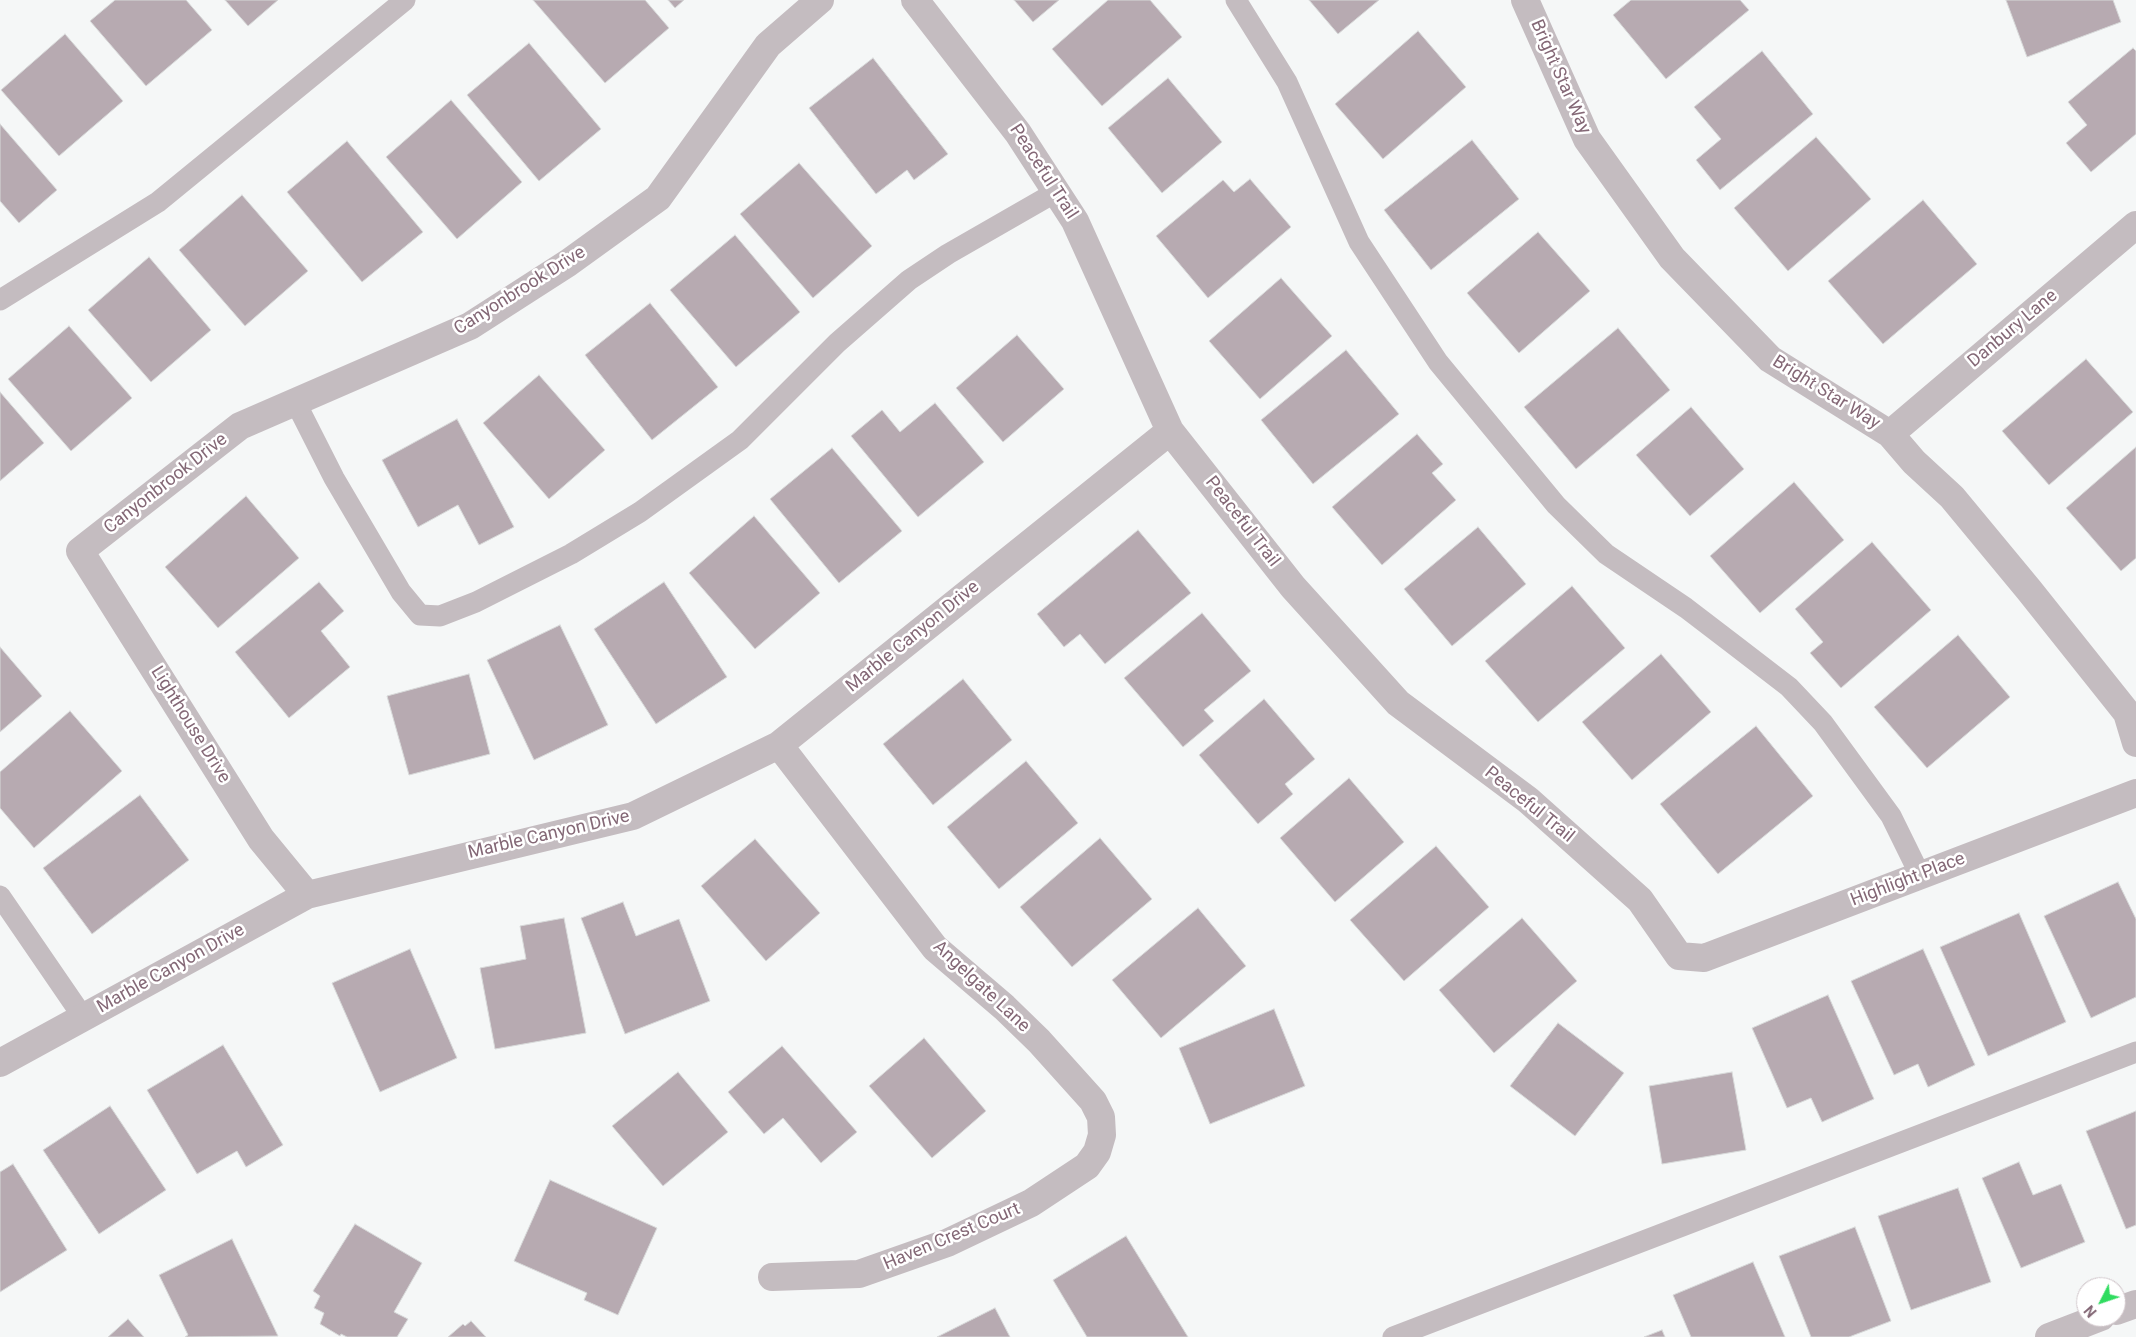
<!DOCTYPE html>
<html>
<head>
<meta charset="utf-8">
<style>
	body { margin:0 }
	#map { position:relative; width:2136px; height:1337px; overflow:hidden; background:#f5f7f7; font-family:Roboto,sans-serif }
	canvas { display:block }
	.north { position:absolute; left:2076px; top:1277px; width:50px; height:50px; box-sizing:border-box; background:#fff; border:1px solid #cec3c8; border-radius:50%; rotate:229deg; font-size:14px; font-weight:700; line-height:20px; text-align:center; color:#846876 }
	.north::after { content:''; display:block; margin:auto; width:18px; height:22px; background:#30dc60; clip-path:polygon(50% 0,100% 100%,50% 72%,0 100%) }
</style>
</head>
<body>
<div id="map">
<canvas width="2136" height="1337"></canvas>
<div class="north">N</div>
</div>
<script>
const c = document.querySelector('canvas').getContext('2d');
c.lineJoin = 'round';
function paint(path, color) { c.fillStyle = color; c.fill(path, 'evenodd'); }
const poly = rows => new Path2D(rows.map(r => 'M' + r).join(''));
function trace(path, color, width, dash) { c.strokeStyle = color; c.lineWidth = width; c.lineCap = dash ? 'butt' : 'round'; c.setLineDash(dash || []); c.stroke(path); }
function write(font, color, halo, rows, align = 'center') {
  c.font = font + ' Roboto,sans-serif'; c.lineWidth = 5; c.setLineDash([]); c.textBaseline = 'middle'; c.strokeStyle = halo; c.fillStyle = color; for (const [text, x, y, turn = 0] of rows) {
    c.save(); c.translate(x, y); c.rotate((+turn || 0) * Math.PI / 180); c.textAlign = isNaN(turn) ? turn : align; if (halo) c.strokeText(text, 0, 0); c.fillText(text, 0, 0); c.restore();
  }
}
const building = poly([
	[115,0,186,0,212,30,146,86,90,21,115,0],
	[225,0,278,0,248,26,225,0],
	[533,0,645,0,669,28,605,83,533,0],
	[668,0,684,0,675,8,668,0],
	[1014,0,1059,0,1033,22,1014,0],
	[1108,0,1150,0,1182,37,1102,106,1052,49,1108,0],
	[1309,0,1379,0,1338,34,1309,0],
	[1631,0,1740,0,1749,10,1666,79,1613,15,1631,0],
	[2006,0,2113,0,2121,22,2027,57,2006,0],
	[1418,31,1466,87,1383,159,1335,104,1418,31],
	[65,34,123,101,59,156,1,90,65,34],
	[529,43,601,129,539,181,467,95,529,43],
	[2133,48,2136,51,2136,134,2091,172,2066,143,2087,125,2068,102,2133,48],
	[1762,51,1813,114,1720,190,1696,160,1721,139,1694,107,1762,51],
	[873,58,948,154,914,180,907,170,876,194,809,108,873,58],
	[1168,78,1222,142,1162,193,1108,128,1168,78],
	[451,100,522,182,457,239,386,157,451,100],
	[0,124,57,190,19,223,0,201,0,124],
	[1816,137,1871,199,1788,271,1734,208,1816,137],
	[1472,140,1519,199,1431,270,1384,210,1472,140],
	[347,141,423,232,362,282,287,192,347,141],
	[799,163,872,246,813,298,740,214,799,163],
	[1250,179,1291,227,1208,298,1156,236,1223,180,1234,192,1250,179],
	[242,195,308,271,245,326,179,250,242,195],
	[1923,200,1977,264,1883,344,1828,281,1923,200],
	[1538,232,1590,291,1519,353,1467,293,1538,232],
	[735,235,800,312,736,367,670,290,735,235],
	[149,257,211,330,151,382,88,310,149,257],
	[1281,278,1332,336,1260,399,1209,341,1281,278],
	[650,303,718,387,652,440,585,355,650,303],
	[69,326,132,398,71,451,8,379,69,326],
	[1618,328,1670,390,1576,469,1524,407,1618,328],
	[1017,335,1064,389,1003,442,956,388,1017,335],
	[1346,350,1399,414,1313,484,1261,420,1346,350],
	[2086,359,2133,412,2049,485,2002,431,2086,359],
	[539,375,605,450,549,499,483,423,539,375],
	[0,392,44,443,0,481,0,392],
	[935,403,984,462,918,517,851,436,882,410,900,432,935,403],
	[1691,407,1744,469,1690,516,1636,455,1691,407],
	[457,419,514,527,479,545,458,505,418,527,382,460,457,419],
	[1417,434,1443,464,1432,473,1456,500,1382,565,1332,507,1417,434],
	[2136,447,2136,558,2121,571,2066,508,2136,447],
	[832,448,902,531,839,583,770,499,832,448],
	[1794,482,1844,540,1760,613,1710,556,1794,482],
	[246,496,299,558,218,628,165,567,246,496],
	[754,516,820,593,755,649,689,573,754,516],
	[1478,527,1526,584,1452,646,1404,589,1478,527],
	[1138,530,1191,593,1105,664,1080,634,1064,647,1037,614,1138,530],
	[1872,542,1931,610,1841,688,1810,653,1823,642,1795,609,1872,542],
	[319,582,344,611,321,631,350,667,289,718,235,652,319,582],
	[664,582,727,677,656,724,594,629,664,582],
	[1572,586,1625,648,1538,722,1485,661,1572,586],
	[1202,613,1251,671,1204,710,1214,721,1183,747,1124,678,1202,613],
	[560,625,608,725,534,760,487,660,560,625],
	[1958,635,2010,697,1927,768,1874,707,1958,635],
	[0,647,42,696,0,732,0,647],
	[1661,654,1711,712,1632,780,1582,722,1661,654],
	[469,674,490,754,409,775,387,696,469,674],
	[963,679,1012,740,933,805,883,744,963,679],
	[1264,699,1315,759,1285,784,1293,794,1258,824,1199,755,1264,699],
	[70,711,122,771,34,848,0,808,0,772,70,711],
	[1756,726,1813,796,1718,874,1660,804,1756,726],
	[1026,761,1078,823,999,889,947,827,1026,761],
	[1349,778,1404,842,1335,902,1280,838,1349,778],
	[140,795,189,860,92,934,43,868,140,795],
	[1100,838,1152,899,1072,967,1020,907,1100,838],
	[755,839,820,913,766,961,701,886,755,839],
	[1436,846,1489,907,1404,981,1350,920,1436,846],
	[2118,882,2136,919,2136,997,2091,1018,2044,916,2118,882],
	[623,902,636,936,679,919,710,1001,625,1034,581,918,623,902],
	[1198,908,1246,966,1161,1038,1112,980,1198,908],
	[2019,913,2066,1022,1988,1056,1940,947,2019,913],
	[564,918,586,1033,495,1049,480,968,526,959,520,926,564,918],
	[1522,918,1577,981,1494,1053,1439,990,1522,918],
	[410,949,457,1058,380,1092,332,983,410,949],
	[1923,949,1975,1065,1928,1087,1918,1064,1894,1075,1851,981,1923,949],
	[1828,995,1874,1099,1822,1122,1811,1098,1787,1108,1752,1028,1828,995],
	[1274,1009,1305,1086,1210,1124,1179,1048,1274,1009],
	[1558,1023,1624,1073,1575,1136,1510,1086,1558,1023],
	[924,1038,986,1111,932,1158,869,1086,924,1038],
	[223,1045,283,1145,246,1167,237,1151,197,1174,147,1090,223,1045],
	[782,1046,857,1132,821,1163,783,1118,764,1134,728,1092,782,1046],
	[678,1072,728,1132,663,1186,612,1126,678,1072],
	[1732,1072,1746,1150,1662,1164,1649,1086,1732,1072],
	[110,1106,166,1190,99,1234,43,1150,110,1106],
	[2136,1111,2136,1225,2126,1229,2086,1131,2136,1111],
	[2019,1162,2033,1195,2061,1184,2085,1242,2021,1268,1982,1178,2019,1162],
	[13,1164,67,1250,0,1292,0,1172,13,1164],
	[550,1180,657,1228,618,1315,584,1300,587,1293,514,1261,550,1180],
	[1958,1188,1991,1282,1911,1310,1878,1216,1958,1188],
	[355,1224,422,1263,394,1312,408,1319,397,1337,347,1337,341,1334,340,1336,320,1324,324,1313,314,1308,320,1296,313,1291,355,1224],
	[1855,1227,1891,1321,1849,1337,1811,1337,1779,1256,1855,1227],
	[1126,1236,1188,1337,1087,1337,1053,1280,1126,1236],
	[232,1239,278,1336,185,1337,188,1335,159,1275,232,1239],
	[1753,1262,1785,1337,1691,1337,1673,1295,1753,1262],
	[995,1308,1010,1337,937,1337,995,1308],
	[128,1319,144,1337,108,1337,128,1319],
	[471,1321,486,1337,448,1337,463,1324,465,1326,471,1321],
	[1662,1330,1665,1337,1644,1337,1662,1330]
]);
const service = poly([
	[1236,0,1287,82,1359,242,1438,362,1556,505,1606,554,1686,608,1737,647,1789,687,1823,723,1891,816,1920,875],
	[0,300,158,202,405,0],
	[296,403,334,478,401,592,420,615,440,616,476,602,571,554,640,512,740,440,837,343,909,280,948,254,1056,192],
	[0,896,83,1017],
	[1393,1337,2136,1052]
]);
const minor = poly([
	[915,0,1018,133,1075,221,1170,431,1293,587,1398,703,1528,800,1640,900,1679,956,1704,958,2136,793],
	[1525,0,1587,139,1672,258,1770,359,1890,434,1914,462,1952,497,2029,590,2127,713,2136,743],
	[1890,434,2136,225],
	[307,895,261,839,80,551,240,426,470,326,568,263,658,198,768,45,820,0],
	[0,1063,307,895,633,816,779,745,1170,431],
	[772,1277,859,1274,947,1243,1031,1203,1087,1166,1097,1152,1102,1135,1101,1117,1093,1101,1039,1041,1004,1007,935,948,779,745],
	[2116,1311,2136,1304],
	[2049,1337,2101,1317]
]);
const streetNames = [
	["Bright Star Way",1560,77,66],
	["Peaceful Trail",1043,172,57],
	["Canyonbrook Drive",520,291,-32],
	["Danbury Lane",2013,329,-40],
	["Bright Star Way",1826,393,32],
	["Canyonbrook Drive",166,484,-38],
	["Peaceful Trail",1242,522,52],
	["Marble Canyon Drive",913,637,-39],
	["Lighthouse Drive",190,725,58],
	["Peaceful Trail",1529,805,39],
	["Marble Canyon Drive",549,835,-13],
	["Highlight Place",1908,880,-21],
	["Marble Canyon Drive",171,969,-29],
	["Angelgate Lane",981,987,43],
	["Haven Crest Court",952,1237,-23]
];
paint(building, '#b7aab1');
trace(building, '#d7d9d9', 1);
trace(service, '#c4bcc0', 21);
trace(minor, '#c4bcc0', 28);
write('18px', '#846876', '#fff', streetNames);
</script>
</body>
</html>
